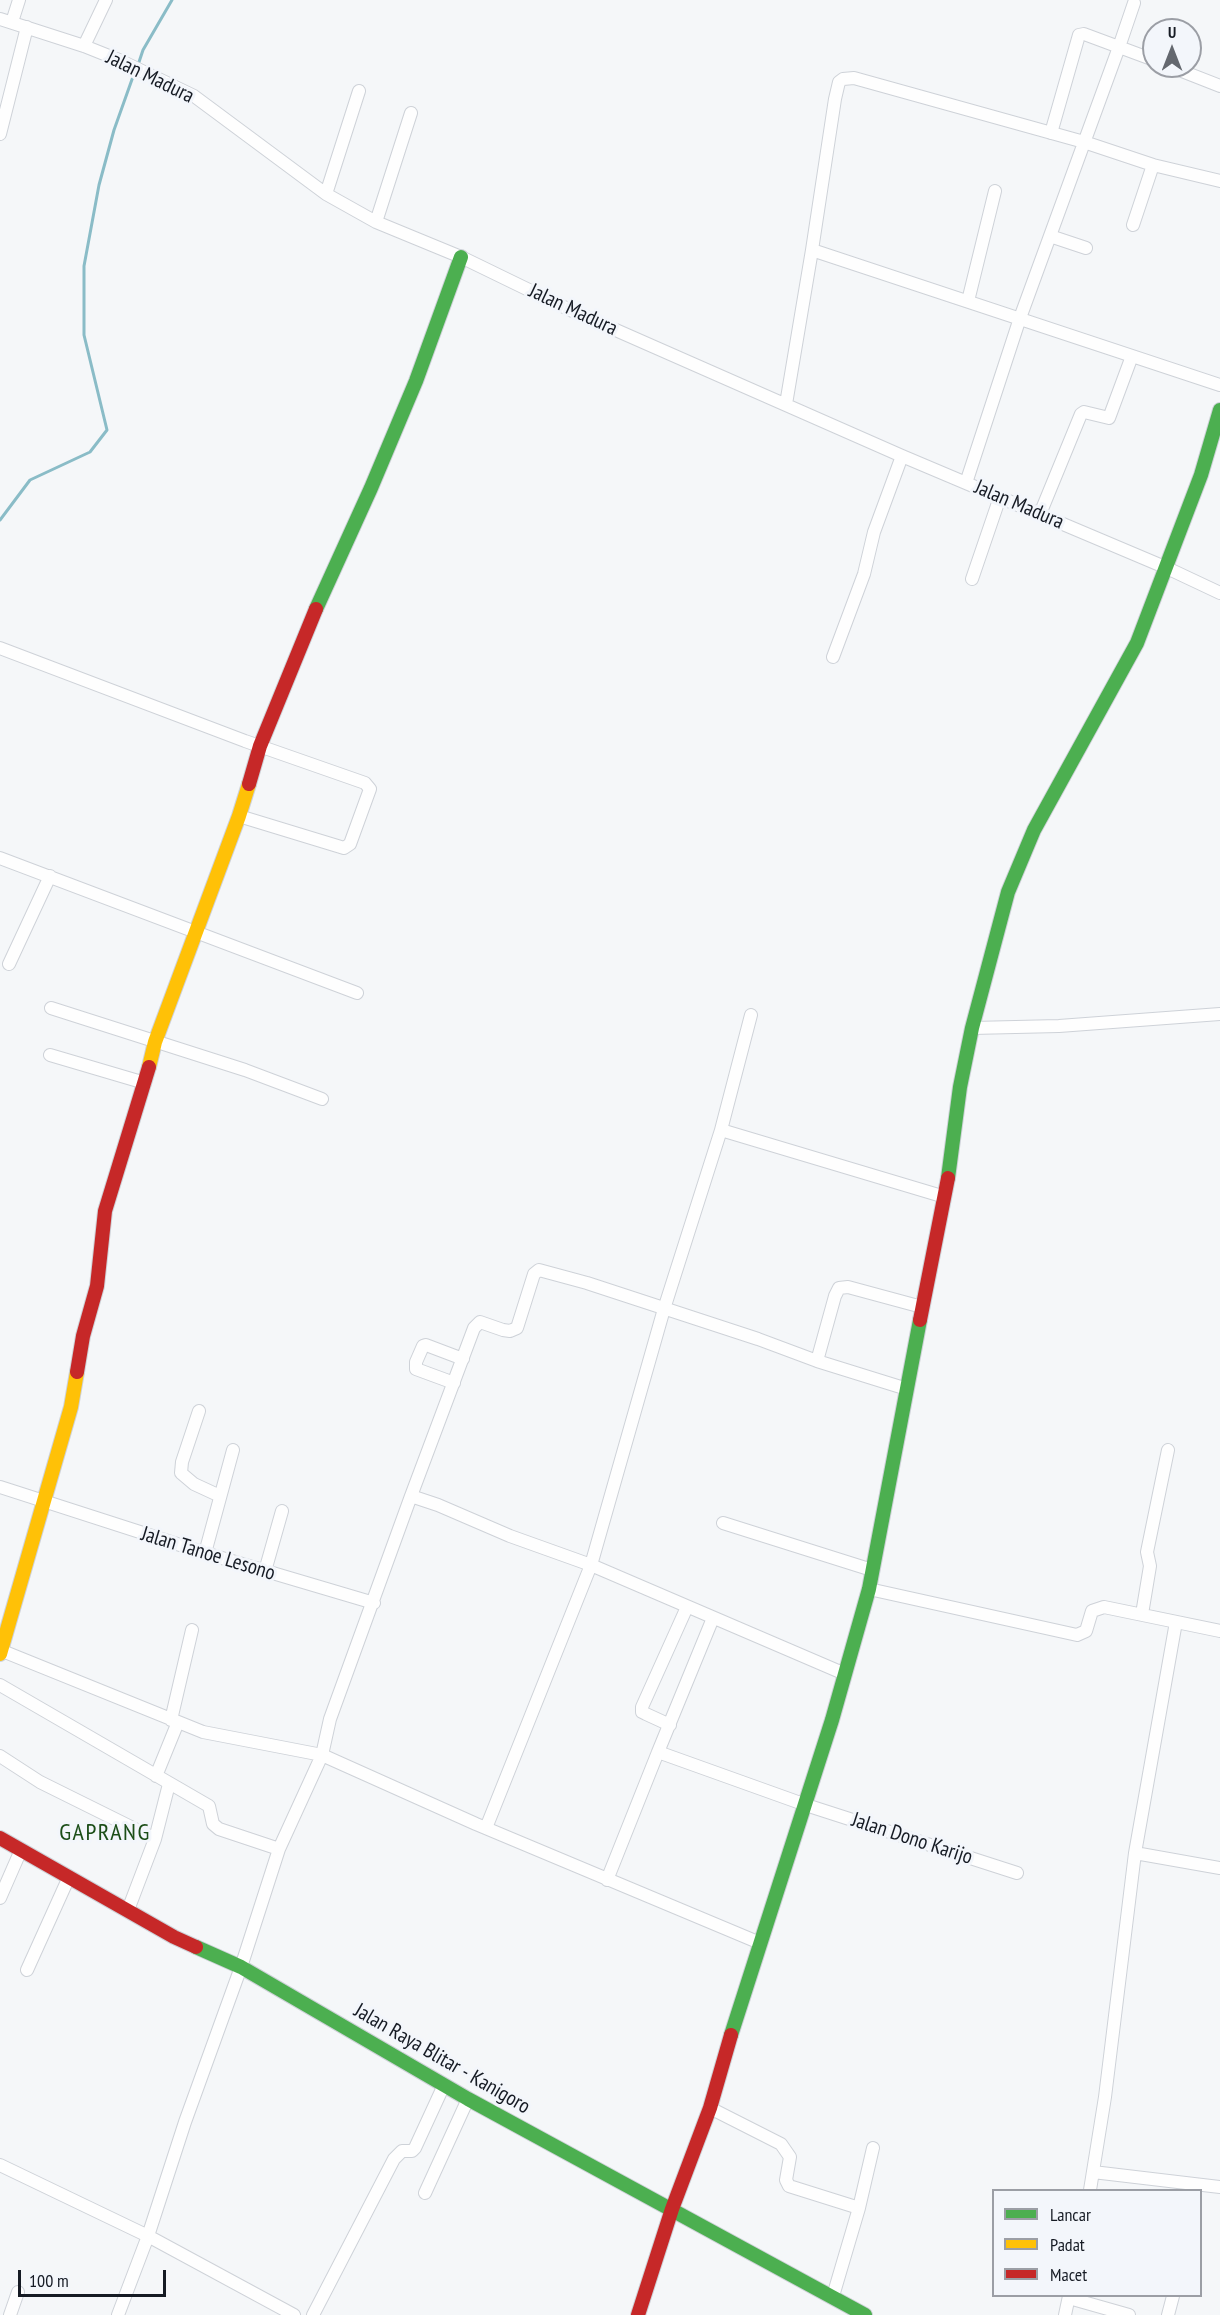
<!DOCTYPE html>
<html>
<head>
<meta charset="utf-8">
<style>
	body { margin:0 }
	#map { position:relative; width:1220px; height:2315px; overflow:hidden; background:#f5f7f9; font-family:"PT Sans Narrow",sans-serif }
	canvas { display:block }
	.legend { position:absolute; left:992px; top:2189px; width:210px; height:108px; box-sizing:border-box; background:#f3f6fb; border:2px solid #9b9ea5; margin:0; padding:8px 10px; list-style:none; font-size:18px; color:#161b24 }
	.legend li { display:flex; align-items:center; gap:12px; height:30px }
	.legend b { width:30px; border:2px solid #9b9ea5 }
	.north { position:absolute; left:1142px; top:18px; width:60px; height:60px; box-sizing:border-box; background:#f3f6fb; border:2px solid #9b9ea5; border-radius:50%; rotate:0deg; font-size:16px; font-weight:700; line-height:24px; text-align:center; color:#161b24 }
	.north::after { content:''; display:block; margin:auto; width:21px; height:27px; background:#64686f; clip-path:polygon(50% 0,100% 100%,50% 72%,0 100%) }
	.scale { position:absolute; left:18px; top:2270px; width:148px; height:27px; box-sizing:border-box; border:3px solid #161b24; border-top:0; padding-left:8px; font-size:18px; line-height:21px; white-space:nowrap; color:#161b24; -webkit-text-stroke:4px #f3f6fb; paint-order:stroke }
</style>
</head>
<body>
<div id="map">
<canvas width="1220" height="2315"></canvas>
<ul class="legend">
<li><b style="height:8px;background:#4caf50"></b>Lancar</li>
<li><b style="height:8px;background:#ffc107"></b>Padat</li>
<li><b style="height:8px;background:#c62828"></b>Macet</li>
</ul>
<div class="north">U</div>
<div class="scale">100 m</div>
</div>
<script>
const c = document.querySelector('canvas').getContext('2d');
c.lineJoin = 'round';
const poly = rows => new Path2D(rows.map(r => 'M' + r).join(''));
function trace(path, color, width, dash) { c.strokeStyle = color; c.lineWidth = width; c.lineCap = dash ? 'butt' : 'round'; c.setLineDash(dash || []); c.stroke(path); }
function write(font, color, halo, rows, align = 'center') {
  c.font = font + ' "PT Sans Narrow",sans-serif'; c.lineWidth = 6; c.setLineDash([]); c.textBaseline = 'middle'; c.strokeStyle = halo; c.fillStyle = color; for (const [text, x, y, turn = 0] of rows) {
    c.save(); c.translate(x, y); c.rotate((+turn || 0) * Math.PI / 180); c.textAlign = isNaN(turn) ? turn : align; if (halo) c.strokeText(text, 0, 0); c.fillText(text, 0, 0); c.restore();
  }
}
const stream = poly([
	[138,65,143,50,172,0],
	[0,520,30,480,90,452,107,430,84,335,84,266,99,185,114,130,135,71]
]);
const street = poly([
	[0,19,84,46,119,60,194,96,326,194,376,222,461,257,568,309,902,456,1167,568,1220,593],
	[12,22,19,0],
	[84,46,106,0],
	[1169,66,1220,86],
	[1051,133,1079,35,1084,34,1119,47,1134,3],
	[0,134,27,27],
	[326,194,359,91],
	[376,222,411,113],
	[1133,225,1153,165],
	[1050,236,1086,248],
	[812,250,1220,385],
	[968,301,995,191],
	[786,404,812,250,835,99,839,82,843,79,854,78,1084,142,1153,165,1220,181],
	[966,483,1020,318,1119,47,1154,60],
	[1040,514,1081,414,1084,412,1109,418,1132,356],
	[972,579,1000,497],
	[0,648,245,741,365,783,370,789,350,844,344,848,239,816],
	[833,657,864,574,874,532,902,456],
	[0,858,357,993],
	[9,964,50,876],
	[51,1008,245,1070,322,1099],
	[972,1028,1059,1026,1220,1014],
	[50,1055,145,1083],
	[721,1130,751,1015],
	[817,1361,835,1296,839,1288,848,1287,922,1307],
	[454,1383,416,1369,416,1362,423,1346,426,1345,463,1359],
	[199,1411,182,1462,181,1473,194,1484,220,1496],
	[0,1487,205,1553,374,1603],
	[411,1496,474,1328,480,1322,503,1330,510,1331,517,1328,534,1274,539,1270,587,1283,758,1339,817,1361,907,1389],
	[723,1523,872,1570],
	[205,1553,233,1450],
	[265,1571,282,1511],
	[869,1589,1077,1635,1086,1631,1092,1611,1104,1607,1220,1631],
	[1142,1614,1150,1566,1147,1552,1168,1450],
	[0,1650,203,1732,322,1755,476,1824,760,1943],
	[0,1685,209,1806,213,1824,219,1829,279,1849],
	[171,1720,192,1630],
	[670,1725,646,1714,642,1712,642,1707,687,1607],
	[658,1752,713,1618],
	[0,1756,40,1782,155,1839],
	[156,1776,178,1722],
	[486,1828,591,1565,664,1309,721,1130,945,1197],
	[1135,1853,1220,1868],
	[607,1880,658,1752,806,1805,1017,1873],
	[0,1898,21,1850],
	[128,1910,155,1839,169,1784],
	[27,1970,69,1877],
	[710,2108,781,2144,790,2157,786,2180,789,2186,859,2208],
	[0,2165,148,2236,294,2315],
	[1093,2172,1220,2187],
	[1090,2190,1105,2097,1135,1853,1176,1622],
	[425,2193,468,2099],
	[833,2296,859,2208,873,2148],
	[1069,2298,1129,2315],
	[10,2315,18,2292],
	[118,2315,148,2236,185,2122,241,1967,279,1849,322,1755,330,1719,411,1496,438,1505,510,1536,591,1565,845,1674],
	[313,2315,394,2159,402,2151,412,2151,415,2148,444,2085],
	[1065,2315,1069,2296],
	[1168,2315,1173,2296]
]);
const fast = poly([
	[316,609,371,488,416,381,461,257],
	[948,1178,960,1087,972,1028,1008,892,1034,830,1137,643,1201,475,1220,410],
	[196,1947,241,1967,468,2099,865,2315],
	[731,2035,832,1720,869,1589,920,1320]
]);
const slow = poly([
	[149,1067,155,1042,239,816,249,784],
	[0,1654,71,1407,77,1372]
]);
const jam = poly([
	[249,784,260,746,316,609],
	[920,1320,948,1178],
	[77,1372,83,1336,97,1286,105,1211,149,1067],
	[0,1838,174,1937,196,1947],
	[638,2315,672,2209,710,2108,731,2035]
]);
const streetNames = [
	["Jalan Madura",150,77,26],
	["Jalan Madura",573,310,25],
	["Jalan Madura",1019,505,23],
	["Jalan Tanoe Lesono",208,1554,17],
	["Jalan Dono Karijo",912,1839,18],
	["Jalan Raya Blitar - Kanigoro",442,2059,30]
];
const quarterNames = [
	["GAPRANG",105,1833]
];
trace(stream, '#8abcc7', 3);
trace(street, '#ced2d8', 14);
trace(fast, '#ced2d8', 16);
trace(slow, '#ced2d8', 16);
trace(jam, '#ced2d8', 16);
trace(street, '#fefefe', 12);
trace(fast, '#4caf50', 14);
trace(slow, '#ffc107', 14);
trace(jam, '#c62828', 14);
write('21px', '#161b24', '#f3f6fb', streetNames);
c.letterSpacing = '1.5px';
write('24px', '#1c4e18', '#f3f6fb', quarterNames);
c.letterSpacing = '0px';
</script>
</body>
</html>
